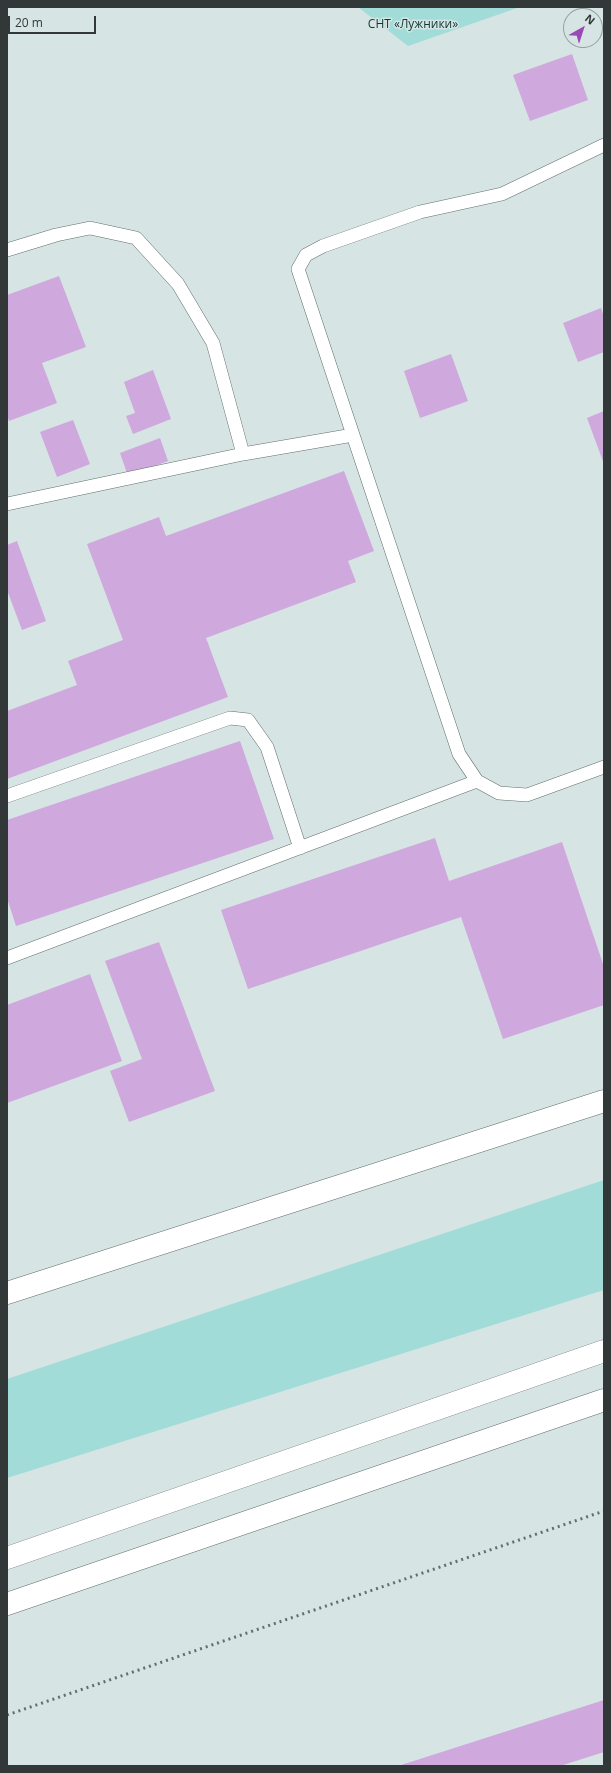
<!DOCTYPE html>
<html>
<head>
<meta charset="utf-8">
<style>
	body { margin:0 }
	#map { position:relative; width:611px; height:1773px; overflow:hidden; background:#d6e4e3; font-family:"Open Sans",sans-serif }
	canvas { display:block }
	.frame { position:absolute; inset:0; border:8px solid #323838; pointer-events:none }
	.north { position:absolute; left:563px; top:8px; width:40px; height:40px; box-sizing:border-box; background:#d6e4e3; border:1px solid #949f9f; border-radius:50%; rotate:39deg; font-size:11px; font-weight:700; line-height:16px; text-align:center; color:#323838 }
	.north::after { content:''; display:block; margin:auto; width:14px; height:18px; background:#9a48b7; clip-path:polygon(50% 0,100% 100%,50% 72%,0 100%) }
	.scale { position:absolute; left:8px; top:16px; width:88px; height:18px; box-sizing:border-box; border:2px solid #323838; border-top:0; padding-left:5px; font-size:12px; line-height:14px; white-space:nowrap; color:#323838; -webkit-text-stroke:3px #d6e4e3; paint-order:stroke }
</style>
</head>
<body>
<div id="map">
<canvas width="611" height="1773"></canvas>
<div class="frame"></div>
<div class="north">N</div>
<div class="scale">20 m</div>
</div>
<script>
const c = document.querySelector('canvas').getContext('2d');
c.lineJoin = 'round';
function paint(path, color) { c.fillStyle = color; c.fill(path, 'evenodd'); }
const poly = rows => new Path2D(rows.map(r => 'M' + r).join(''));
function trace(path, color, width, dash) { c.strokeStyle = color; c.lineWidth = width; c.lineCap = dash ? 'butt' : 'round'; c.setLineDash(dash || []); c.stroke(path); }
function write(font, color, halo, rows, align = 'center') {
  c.font = font + ' "Open Sans",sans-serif'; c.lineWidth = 3; c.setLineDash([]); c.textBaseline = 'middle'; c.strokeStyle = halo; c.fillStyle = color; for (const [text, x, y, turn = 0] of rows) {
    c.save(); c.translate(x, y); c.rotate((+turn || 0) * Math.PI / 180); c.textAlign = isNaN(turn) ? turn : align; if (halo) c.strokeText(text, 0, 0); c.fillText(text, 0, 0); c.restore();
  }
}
const green = poly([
	[358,7,520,7,408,46],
	[604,1180,604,1290,7,1478,7,1379]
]);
const building = poly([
	[572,54,588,100,530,121,513,75],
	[59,276,86,347,42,363,57,403,9,421,7,415,7,295],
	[601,308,604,317,604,352,578,362,563,323],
	[451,354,468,401,420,418,404,371],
	[153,370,171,419,133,434,126,416,135,413,124,382],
	[604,411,604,464,587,418],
	[73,420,90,464,57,477,40,432],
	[160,438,168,461,128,476,120,453],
	[344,471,374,551,348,561,356,582,206,638,228,697,7,779,7,711,77,685,68,661,123,640,87,544,159,517,166,536],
	[17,541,46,621,22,630,7,590,7,545],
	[240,741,274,839,16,926,7,898,7,820],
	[435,838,449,881,562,842,604,967,604,1005,503,1039,461,917,248,989,221,910],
	[159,942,215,1091,129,1122,110,1071,142,1059,105,961],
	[90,974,122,1061,7,1103,7,1005],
	[604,1700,604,1752,560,1766,398,1766]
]);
const lane = poly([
	[7,250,56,235,90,228,136,238,178,284,213,343,243,454,353,435,459,754,477,781,499,793,527,795,604,767],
	[353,435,298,269,306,255,323,246,420,212,502,194,604,145],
	[7,504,243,454],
	[7,796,230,718,248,720,267,747,300,848],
	[7,958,477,781]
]);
const street = poly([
	[7,1293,604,1101]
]);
const secondary = poly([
	[7,1558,604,1351],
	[7,1604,604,1400]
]);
const rail = poly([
	[7,1715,604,1511]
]);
const parkNames = [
	["СНТ «Лужники»",413,25]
];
paint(green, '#a1dcd9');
paint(building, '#cfa8de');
trace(lane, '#636f6e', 14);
trace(street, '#636f6e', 23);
trace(secondary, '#636f6e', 23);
trace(lane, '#fff', 13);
trace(street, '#fff', 22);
trace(secondary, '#fff', 22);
trace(rail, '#656e6d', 3, [2, 4]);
write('12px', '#0c3837', '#d6e4e3', parkNames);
</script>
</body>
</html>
